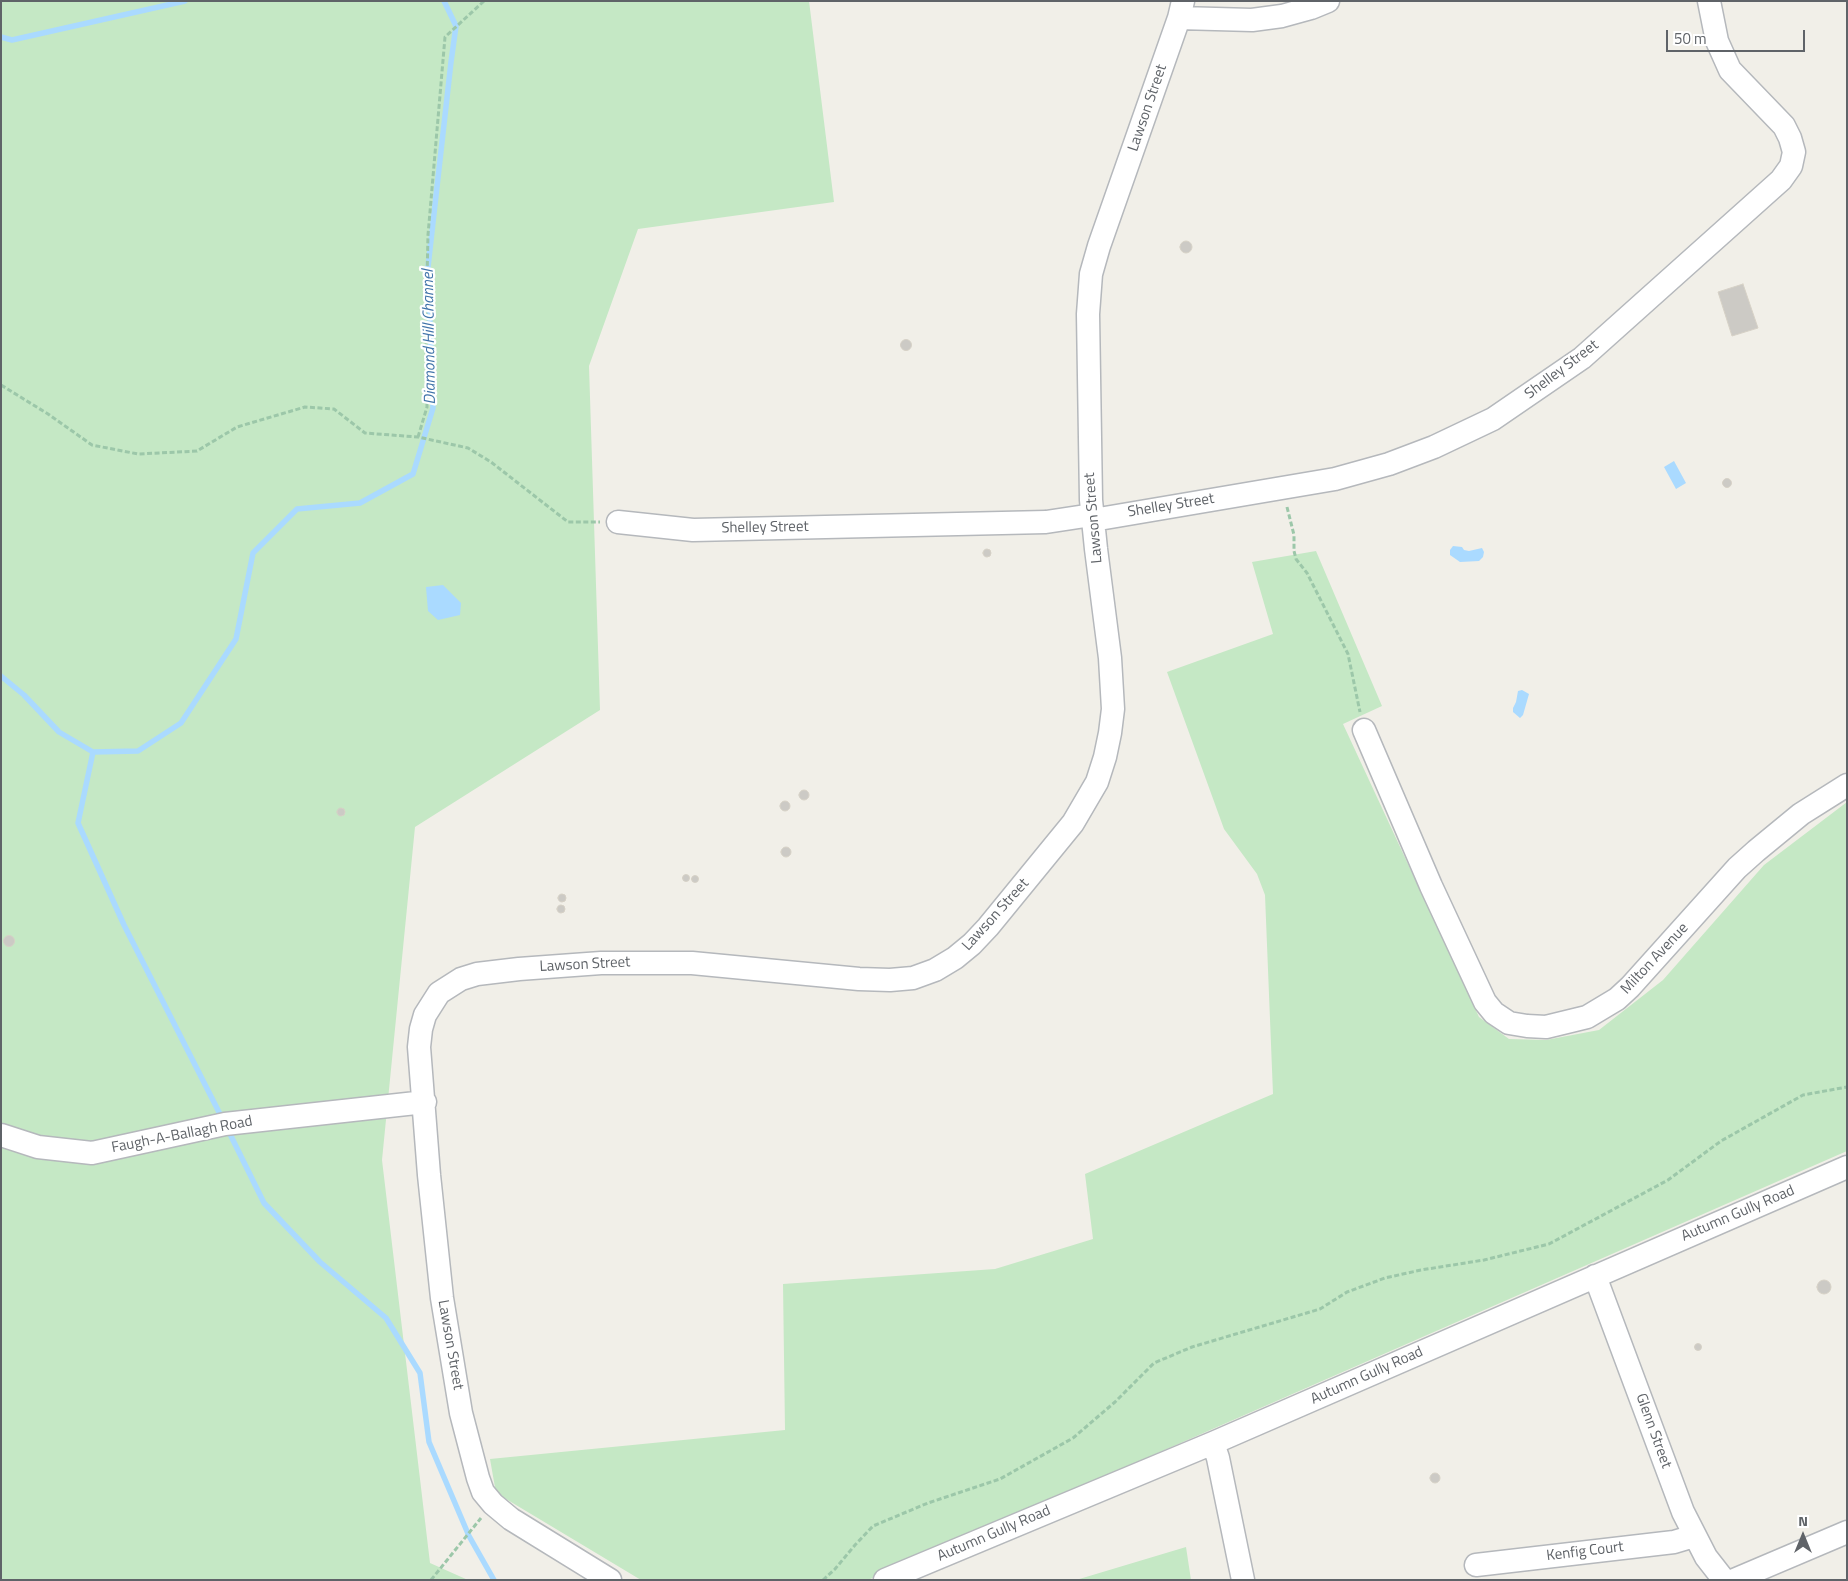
<!DOCTYPE html>
<html>
<head>
<meta charset="utf-8">
<style>
	body { margin:0 }
	#map { position:relative; width:1848px; height:1581px; overflow:hidden; background:#f1efe8; font-family:"Titillium Web",sans-serif }
	canvas { display:block }
	.frame { position:absolute; inset:0; border:2px solid #5f6368; pointer-events:none }
	.north { position:absolute; left:1778px; top:1511px; width:50px; height:50px; -webkit-text-stroke:4px #fff; paint-order:stroke; rotate:0deg; font-size:14px; font-weight:700; line-height:20px; text-align:center; color:#5f6368 }
	.north::after { content:''; display:block; margin:auto; width:18px; height:22px; background:#5f6368; clip-path:polygon(50% 0,100% 100%,50% 72%,0 100%) }
	.scale { position:absolute; left:1666px; top:30px; width:139px; height:22px; box-sizing:border-box; border:2px solid #5f6368; border-top:0; padding-left:6px; font-size:15px; line-height:18px; white-space:nowrap; color:#5f6368; -webkit-text-stroke:4px #fff; paint-order:stroke }
</style>
</head>
<body>
<div id="map">
<canvas width="1848" height="1581"></canvas>
<div class="frame"></div>
<div class="north">N</div>
<div class="scale">50 m</div>
</div>
<script>
const c = document.querySelector('canvas').getContext('2d');
c.lineJoin = 'round';
function paint(path, color) { c.fillStyle = color; c.fill(path, 'evenodd'); }
const poly = rows => new Path2D(rows.map(r => 'M' + r).join(''));
function trace(path, color, width, dash) { c.strokeStyle = color; c.lineWidth = width; c.lineCap = dash ? 'butt' : 'round'; c.setLineDash(dash || []); c.stroke(path); }
function write(font, color, halo, rows, align = 'center') {
  c.font = font + ' "Titillium Web",sans-serif'; c.lineWidth = 4.5; c.setLineDash([]); c.textBaseline = 'middle'; c.strokeStyle = halo; c.fillStyle = color; for (const [text, x, y, turn = 0] of rows) {
    c.save(); c.translate(x, y); c.rotate((+turn || 0) * Math.PI / 180); c.textAlign = isNaN(turn) ? turn : align; if (halo) c.strokeText(text, 0, 0); c.fillText(text, 0, 0); c.restore();
  }
}
const green = poly([
	[1,1,809,1,834,202,638,229,589,366,600,710,415,827,382,1160,430,1563,468,1580,1,1580],
	[1316,551,1382,706,1343,724,1479,1017,1509,1039,1546,1040,1599,1030,1663,980,1764,865,1847,802,1847,1151,868,1580,641,1580,496,1493,490,1459,785,1430,783,1284,995,1269,1093,1239,1085,1174,1273,1094,1265,895,1257,874,1224,829,1167,672,1273,634,1252,562],
	[1186,1547,1191,1580,1076,1580]
]);
const water = poly([
	[1674,461,1686,483,1676,489,1664,467],
	[1453,546,1462,547,1464,550,1469,551,1482,548,1484,552,1483,557,1479,561,1460,562,1450,555,1450,550],
	[443,585,461,603,460,615,438,620,428,611,426,587],
	[1522,690,1529,694,1523,715,1520,718,1513,712,1513,708,1516,702,1518,691]
]);
const stream = poly([
	[1,37,12,40,185,1],
	[1,676,24,695,59,732,93,752,138,751,181,723,236,639,253,553,297,509,360,503,413,474,433,408,428,267,451,62,456,26,444,1],
	[93,752,78,823,124,925,223,1120],
	[227,1128,264,1203,320,1262,386,1318,420,1373,429,1442,469,1536,494,1580]
]);
const building = poly([
	'1180 247a6 6 0 1 1 12 0a6 6 0 1 1-12 0Z',
	[1743,284,1758,328,1732,336,1718,292,1743,284],
	'900.5 345a5.5 5.5 0 1 1 11 0a5.5 5.5 0 1 1-11 0Z',
	'1722.5 483a4.5 4.5 0 1 1 9 0a4.5 4.5 0 1 1-9 0Z',
	'983 553a4 4 0 1 1 8 0a4 4 0 1 1-8 0Z',
	'799 795a5 5 0 1 1 10 0a5 5 0 1 1-10 0Z',
	'780 806a5 5 0 1 1 10 0a5 5 0 1 1-10 0Z',
	'337 812a4 4 0 1 1 8 0a4 4 0 1 1-8 0Z',
	'781 852a5 5 0 1 1 10 0a5 5 0 1 1-10 0Z',
	'682.5 878a3.5 3.5 0 1 1 7 0a3.5 3.5 0 1 1-7 0Z',
	'691.5 879a3.5 3.5 0 1 1 7 0a3.5 3.5 0 1 1-7 0Z',
	'558 898a4 4 0 1 1 8 0a4 4 0 1 1-8 0Z',
	'557 909a4 4 0 1 1 8 0a4 4 0 1 1-8 0Z',
	'3.5 941a5.5 5.5 0 1 1 11 0a5.5 5.5 0 1 1-11 0Z',
	'1817 1287a7 7 0 1 1 14 0a7 7 0 1 1-14 0Z',
	'1694.5 1347a3.5 3.5 0 1 1 7 0a3.5 3.5 0 1 1-7 0Z',
	'1430 1478a5 5 0 1 1 10 0a5 5 0 1 1-10 0Z'
]);
const path = poly([
	[1,385,48,414,92,445,138,454,197,451,237,427,305,407,334,409,365,433,418,437,468,448,491,462,568,522,600,522],
	[418,437,427,407,426,322,428,235,445,37,484,1],
	[1287,507,1294,535,1294,551,1296,559,1307,573,1348,654,1360,712],
	[431,1580,481,1518],
	[823,1580,835,1569,855,1545,873,1526,928,1503,1000,1479,1073,1438,1115,1402,1154,1363,1192,1347,1320,1309,1347,1292,1385,1278,1421,1270,1484,1260,1549,1244,1668,1180,1721,1141,1803,1095,1847,1087]
]);
const minor = poly([
	[1179,18,1252,20,1282,16,1311,8,1328,1],
	[1093,520,1335,479,1389,464,1434,447,1493,419,1582,358,1781,180,1791,166,1794,152,1790,138,1784,126,1730,70,1717,41,1709,1],
	[618,522,693,530,1046,522,1092,515],
	[1364,730,1431,886,1485,1002,1494,1013,1509,1023,1527,1026,1546,1027,1587,1017,1617,999,1630,987,1737,868,1756,851,1801,814,1847,785],
	[1,1135,38,1147,92,1153,225,1124,425,1102],
	[1595,1276,1683,1512,1706,1557,1724,1580],
	[1213,1443,1218,1458,1243,1580],
	[1476,1565,1674,1542,1694,1536],
	[610,1580,511,1519,493,1504,483,1492,478,1478,461,1413,442,1298,429,1175,419,1047,421,1029,425,1015,439,993,461,979,477,974,519,969,601,963,692,963,859,979,890,980,913,978,935,970,955,958,972,944,988,927,1073,823,1097,782,1105,757,1110,733,1113,709,1110,658,1096,549,1091,500,1088,314,1091,274,1099,246,1179,18,1183,1],
	[885,1580,1213,1443,1847,1167],
	[1734,1580,1847,1532]
]);
const streetNames = [
	["Lawson Street",1148,108,-71],
	["Shelley Street",1562,370,-37],
	["Shelley Street",1171,506,-9],
	["Lawson Street",1094,518,-95],
	["Shelley Street",765,528,-1],
	["Lawson Street",996,915,-48],
	["Milton Avenue",1655,959,-47],
	["Lawson Street",585,965,-3],
	["Faugh-A-Ballagh Road",182,1135,-11],
	["Autumn Gully Road",1738,1214,-23],
	["Lawson Street",450,1345,80],
	["Autumn Gully Road",1367,1376,-24],
	["Glenn Street",1653,1431,70],
	["Autumn Gully Road",994,1534,-23],
	["Kenfig Court",1585,1552,-7]
];
const waterNames = [
	["Diamond Hill Channel",430,337,-91]
];
paint(green, '#c5e8c5');
paint(water, '#aadaff');
trace(stream, '#aadaff', 5.5);
paint(building, '#cccac5');
trace(building, '#d6d1c6', 1);
trace(minor, '#b5b8bc', 25);
trace(path, '#9cc7a9', 3, [5, 2.5]);
trace(minor, '#fff', 22);
write('15px', '#5f6368', '#fff', streetNames);
write('italic 16px', '#4174aa', '#fff', waterNames);
</script>
</body>
</html>
